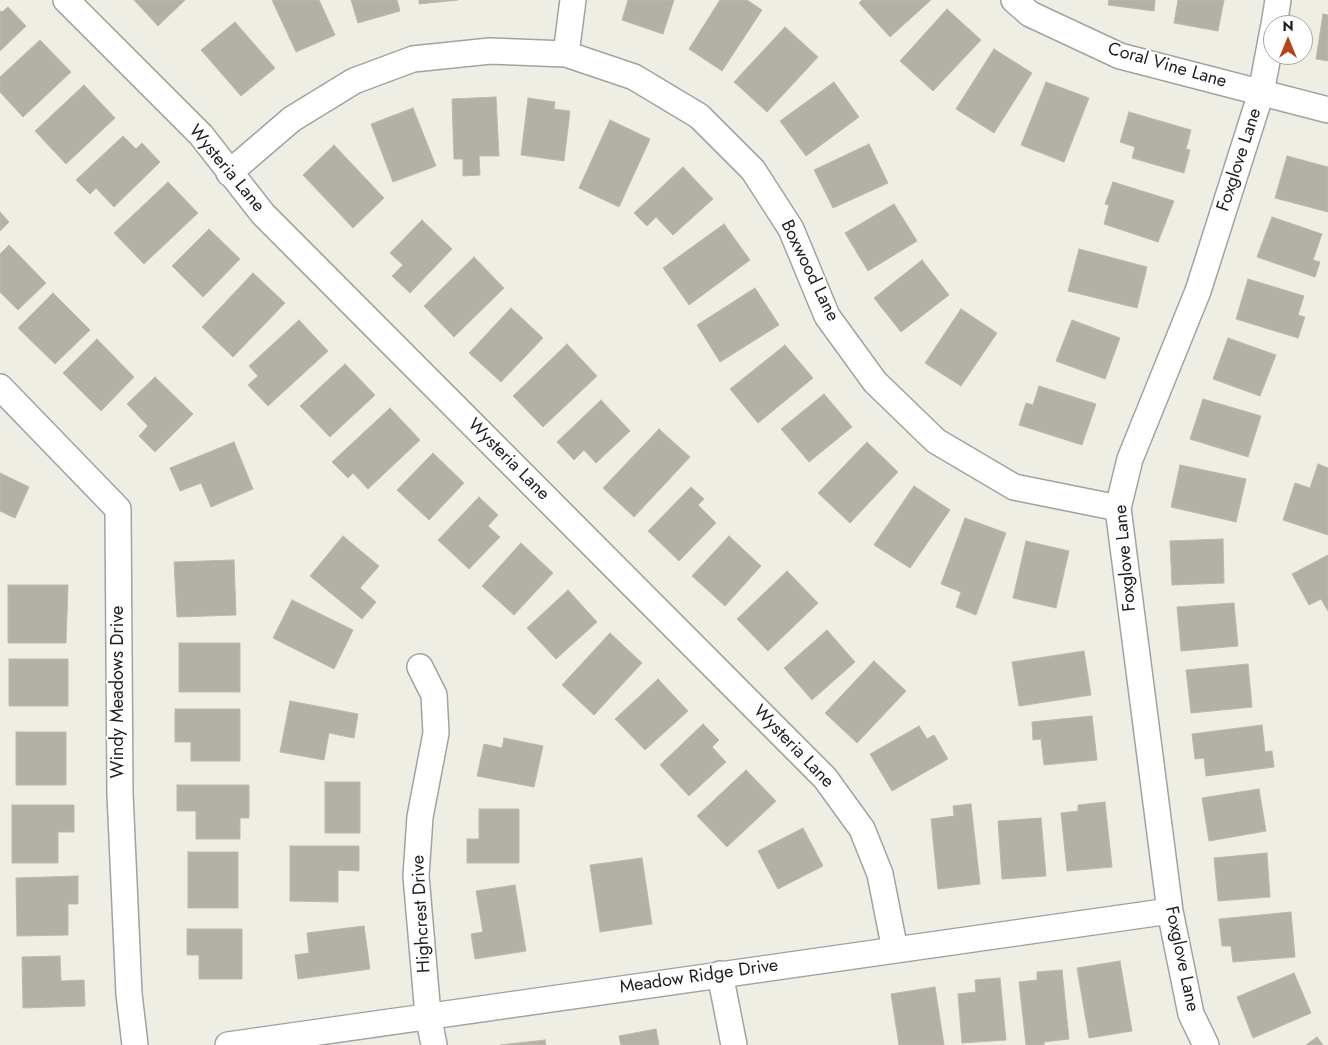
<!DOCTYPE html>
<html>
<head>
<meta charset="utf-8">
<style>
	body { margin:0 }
	#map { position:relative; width:1328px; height:1045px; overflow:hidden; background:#eeeee5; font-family:Jost,sans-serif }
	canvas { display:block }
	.north { position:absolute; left:1263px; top:15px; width:50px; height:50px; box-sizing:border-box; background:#fff; border:1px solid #a5a5a5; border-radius:50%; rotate:0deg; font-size:14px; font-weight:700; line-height:20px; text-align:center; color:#1e1e1e }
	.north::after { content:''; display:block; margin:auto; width:18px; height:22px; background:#b84314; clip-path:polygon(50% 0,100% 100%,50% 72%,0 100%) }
</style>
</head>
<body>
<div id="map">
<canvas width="1328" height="1045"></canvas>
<div class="north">N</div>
</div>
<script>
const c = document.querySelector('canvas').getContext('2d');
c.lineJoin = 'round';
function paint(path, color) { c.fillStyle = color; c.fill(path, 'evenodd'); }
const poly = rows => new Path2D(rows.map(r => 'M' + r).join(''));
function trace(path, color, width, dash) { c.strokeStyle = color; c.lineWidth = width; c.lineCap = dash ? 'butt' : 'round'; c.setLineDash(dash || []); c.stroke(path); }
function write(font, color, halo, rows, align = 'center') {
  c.font = font + ' Jost,sans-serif'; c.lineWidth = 4; c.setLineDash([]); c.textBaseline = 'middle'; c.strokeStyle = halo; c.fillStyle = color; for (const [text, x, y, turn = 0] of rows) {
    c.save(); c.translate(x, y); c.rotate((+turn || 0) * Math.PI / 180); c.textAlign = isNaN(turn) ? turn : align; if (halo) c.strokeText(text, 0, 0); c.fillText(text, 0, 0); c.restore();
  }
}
const building = poly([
	[134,0,185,0,158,26,134,0],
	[272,0,319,0,335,35,296,52,272,0],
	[351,0,397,0,400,11,358,23,351,0],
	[419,0,458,0,419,4,419,0],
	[628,0,674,0,663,34,622,20,628,0],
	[720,0,747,0,762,10,722,71,689,49,720,0],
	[862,0,931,0,890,37,859,3,862,0],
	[1109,0,1155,0,1154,11,1108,5,1109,0],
	[1178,0,1224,0,1218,31,1174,23,1178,0],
	[8,7,26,26,0,51,0,11,2,12,8,7],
	[947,9,981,40,933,91,900,61,947,9],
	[1323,14,1328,15,1328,61,1316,59,1323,14],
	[235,22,275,68,241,96,201,50,235,22],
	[785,27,818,57,767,112,734,82,785,27],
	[40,40,71,72,23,117,0,92,0,77,40,40],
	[994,49,1032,73,994,133,956,109,994,49],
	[834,82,859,117,806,156,780,121,834,82],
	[1046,82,1089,98,1064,162,1021,145,1046,82],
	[84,85,115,118,66,164,35,131,84,85],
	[496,97,499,156,479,156,480,175,463,176,463,159,454,159,452,99,496,97],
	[528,98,555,102,554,109,570,111,564,161,521,155,528,98],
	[413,108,436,166,393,182,371,124,413,108],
	[1129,112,1191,130,1186,149,1190,150,1184,173,1132,158,1135,147,1120,142,1129,112],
	[610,120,650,139,619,207,579,188,610,120],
	[123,136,136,149,142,143,160,162,114,207,96,188,90,194,76,180,123,136],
	[869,144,888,183,833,208,814,170,869,144],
	[334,145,384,198,353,228,303,175,334,145],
	[1287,156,1328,167,1328,212,1275,198,1287,156],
	[683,167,713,199,673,235,656,217,647,226,634,213,683,167],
	[168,182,198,213,144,264,114,233,168,182],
	[1113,182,1174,201,1158,242,1104,224,1109,205,1105,204,1113,182],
	[894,204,917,241,868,271,845,233,894,204],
	[0,212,9,222,0,231,0,212],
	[1272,217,1322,234,1313,260,1320,262,1315,277,1257,257,1272,217],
	[422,220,452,249,410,293,392,276,403,265,390,253,422,220],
	[724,224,750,260,689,305,663,268,724,224],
	[209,229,240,259,203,297,172,266,209,229],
	[9,245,46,283,18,310,0,292,0,254,9,245],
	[1079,249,1147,267,1137,308,1068,291,1079,249],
	[474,257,504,288,454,337,424,306,474,257],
	[922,260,949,295,901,332,874,298,922,260],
	[253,273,285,303,233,357,202,327,253,273],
	[1248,279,1304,296,1298,315,1305,317,1298,338,1236,319,1248,279],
	[755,288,779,325,720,362,697,325,755,288],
	[53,293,90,330,55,364,18,328,53,293],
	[511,308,543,338,501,382,469,353,511,308],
	[961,309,997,333,961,386,925,363,961,309],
	[299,320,328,351,268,406,248,385,258,376,249,366,299,320],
	[1072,320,1120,338,1105,379,1056,361,1072,320],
	[1228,338,1276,355,1260,396,1213,379,1228,338],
	[97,339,134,377,101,411,63,373,97,339],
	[567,344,597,376,543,427,513,396,567,344],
	[785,345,813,378,758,423,730,389,785,345],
	[345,364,375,395,330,437,300,406,345,364],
	[155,377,193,414,155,452,139,436,148,426,127,404,155,377],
	[1039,386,1096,404,1082,445,1019,425,1026,403,1033,405,1039,386],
	[824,394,852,427,809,462,781,429,824,394],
	[1203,399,1261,416,1248,457,1190,439,1203,399],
	[601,400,630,431,596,463,584,450,574,460,557,442,601,400],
	[390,408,420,440,368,489,353,473,348,478,332,462,390,408],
	[659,429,690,457,634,517,603,488,659,429],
	[234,442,253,489,211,507,201,483,180,491,170,468,234,442],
	[867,442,898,472,850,523,818,493,867,442],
	[433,453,464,483,429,520,397,490,433,453],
	[1318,464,1328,468,1328,535,1283,520,1295,483,1310,488,1318,464],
	[1180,465,1246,479,1236,522,1171,507,1180,465],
	[0,473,29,487,15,518,0,511,0,473],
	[914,486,950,510,910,568,874,545,914,486],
	[691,487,704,499,698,505,716,523,679,561,648,531,691,487],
	[479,497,498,515,488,526,500,537,469,569,438,540,479,497],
	[965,518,1006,533,976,615,956,607,961,592,941,584,965,518],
	[343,536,379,566,360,588,376,602,362,619,310,576,343,536],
	[729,536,761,566,725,606,692,576,729,536],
	[1223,539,1224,583,1172,585,1170,541,1223,539],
	[1026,541,1069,551,1056,608,1013,598,1026,541],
	[521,543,553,573,514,615,482,586,521,543],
	[1328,555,1328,611,1321,599,1309,605,1292,574,1328,555],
	[234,560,236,615,177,617,174,562,234,560],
	[787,571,818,603,768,651,737,619,787,571],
	[8,585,68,585,66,643,8,643,8,585],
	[568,590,597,622,556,659,527,628,568,590],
	[292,600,353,630,334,669,273,638,292,600],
	[1234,603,1238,646,1181,651,1177,607,1234,603],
	[827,630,855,662,812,700,784,668,827,630],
	[610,633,642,663,594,715,562,685,610,633],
	[179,643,240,643,240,692,179,692,179,643],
	[1084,651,1091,695,1019,706,1012,662,1084,651],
	[9,659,68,659,68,706,9,706,9,659],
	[874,661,906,691,857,743,825,713,874,661],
	[1248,664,1252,707,1191,713,1186,670,1248,664],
	[658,679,688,711,645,750,615,719,658,679],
	[290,701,358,714,354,738,329,733,324,760,280,752,290,701],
	[175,709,240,709,240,761,191,761,191,742,175,742,175,709],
	[1092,716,1097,760,1044,765,1041,739,1033,740,1032,722,1092,716],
	[703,724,719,740,712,747,726,762,689,796,660,765,703,724],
	[1262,725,1265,752,1272,751,1274,767,1206,776,1204,758,1195,759,1192,734,1262,725],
	[919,726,927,739,934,735,948,759,892,791,870,754,919,726],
	[16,732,66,732,66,785,16,785,16,732],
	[504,738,543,746,534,787,477,776,484,744,502,748,504,738],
	[746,770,776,801,727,847,697,816,746,770],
	[325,782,360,782,360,833,325,833,325,782],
	[177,785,249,785,249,818,240,818,240,839,196,839,196,811,177,811,177,785],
	[1259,789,1266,831,1209,841,1202,798,1259,789],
	[1105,802,1112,867,1067,871,1061,813,1078,811,1078,805,1105,802],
	[971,804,980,884,938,889,931,819,954,816,953,806,971,804],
	[12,805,74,805,74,832,58,832,58,863,12,863,12,805],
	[479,809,519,809,519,863,467,863,467,839,479,839,479,809],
	[1041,818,1046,876,1002,879,998,821,1041,818],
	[803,828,823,866,778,889,758,851,803,828],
	[290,846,359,846,359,871,338,870,338,902,290,901,290,846],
	[188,852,238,852,238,908,188,908,188,852],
	[1267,853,1270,897,1218,901,1214,858,1267,853],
	[642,858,652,924,600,932,590,865,642,858],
	[78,876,78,904,68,904,68,935,17,936,16,878,78,876],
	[515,885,526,951,475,959,471,934,483,932,476,891,515,885],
	[1291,912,1295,957,1233,962,1231,946,1222,946,1219,919,1291,912],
	[364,926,370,969,298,979,295,955,309,953,307,933,364,926],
	[187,929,242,929,242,979,199,979,199,955,187,955,187,929],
	[60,956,61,981,84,980,85,1006,23,1008,22,957,60,956],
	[1120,961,1132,1031,1089,1038,1077,968,1120,961],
	[1062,970,1069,1039,1044,1042,1044,1045,1026,1045,1019,982,1037,980,1037,972,1062,970],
	[1294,973,1311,1013,1253,1038,1237,997,1294,973],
	[1000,978,1006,1040,962,1043,958,994,976,992,975,980,1000,978],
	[935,987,944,1045,899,1045,891,994,935,987],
	[656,1029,659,1045,621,1045,619,1036,656,1029],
	[1317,1037,1323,1045,1306,1045,1317,1037],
	[545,1040,546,1045,500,1045,545,1040]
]);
const minor = poly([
	[66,0,201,135,263,214,825,778,862,829,880,874,895,950],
	[1014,0,1030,14,1120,56,1328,110],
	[1274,25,1278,0],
	[566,54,573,0],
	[229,173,292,119,354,81,413,59,490,51,566,54,634,77,699,116,753,170,791,229,827,316,875,382,936,441,1014,487,1118,508],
	[0,387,118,509,120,794,129,994,135,1045],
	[420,667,434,695,436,733,420,817,416,876,428,1015,434,1045],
	[720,974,734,1045],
	[228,1045,1170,911],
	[1206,1045,1191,1014,1170,911,1118,508,1130,459,1198,291,1261,93,1273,29]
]);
const streetNames = [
	["Coral Vine Lane",1167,66,16],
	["Foxglove Lane",1240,160,-72],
	["Wysteria Lane",226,169,50],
	["Boxwood Lane",809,271,64],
	["Wysteria Lane",508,460,45],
	["Foxglove Lane",1126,558,-95],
	["Windy Meadows Drive",119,692,-90],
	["Wysteria Lane",793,747,46],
	["Highcrest Drive",422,914,-93],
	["Foxglove Lane",1181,959,78],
	["Meadow Ridge Drive",699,977,-8]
];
paint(building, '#b3b0a8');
trace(building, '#beb8a9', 1);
trace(minor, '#a2a2a2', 28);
trace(minor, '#fff', 25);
write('18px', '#1e1e1e', '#fff', streetNames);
</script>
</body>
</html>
